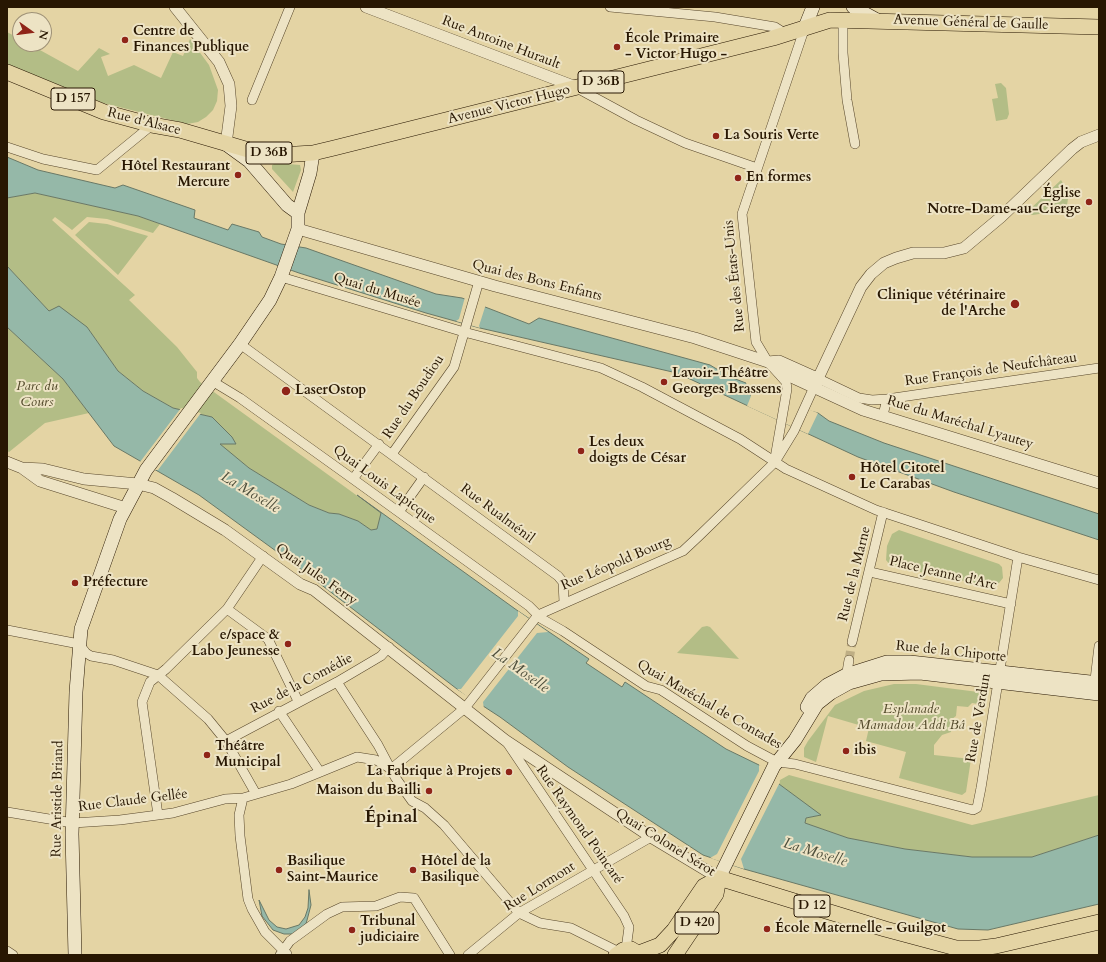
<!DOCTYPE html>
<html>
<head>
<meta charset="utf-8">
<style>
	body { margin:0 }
	#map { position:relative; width:1106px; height:962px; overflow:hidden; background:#e4d4a4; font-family:Cardo,serif }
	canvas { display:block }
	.frame { position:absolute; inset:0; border:8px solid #281702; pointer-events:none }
	.north { position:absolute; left:12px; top:12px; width:40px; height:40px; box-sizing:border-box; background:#ede3c4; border:1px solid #9e9176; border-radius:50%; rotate:104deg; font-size:11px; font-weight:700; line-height:16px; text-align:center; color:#281702 }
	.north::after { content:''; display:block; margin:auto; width:14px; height:18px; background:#8f2418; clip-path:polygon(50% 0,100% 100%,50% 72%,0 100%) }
</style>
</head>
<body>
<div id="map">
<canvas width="1106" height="962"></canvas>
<div class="frame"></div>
<div class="north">N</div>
</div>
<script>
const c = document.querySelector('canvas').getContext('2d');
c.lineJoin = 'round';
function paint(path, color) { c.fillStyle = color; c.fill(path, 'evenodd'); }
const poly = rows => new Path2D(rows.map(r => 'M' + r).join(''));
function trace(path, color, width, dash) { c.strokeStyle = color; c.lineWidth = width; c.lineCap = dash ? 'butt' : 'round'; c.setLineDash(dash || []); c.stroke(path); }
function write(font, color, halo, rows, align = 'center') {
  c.font = font + ' Cardo,serif'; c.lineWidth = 4; c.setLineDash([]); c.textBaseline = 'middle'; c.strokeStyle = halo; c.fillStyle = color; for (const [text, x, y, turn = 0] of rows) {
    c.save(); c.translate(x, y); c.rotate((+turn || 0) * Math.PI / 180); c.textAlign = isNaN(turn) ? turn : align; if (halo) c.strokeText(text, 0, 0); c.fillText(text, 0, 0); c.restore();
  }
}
const green = poly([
	[7,32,20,39,20,44,29,44,78,71,99,48,110,54,101,57,108,76,134,65,161,78,173,52,183,56,190,39,209,65,218,90,217,101,213,110,206,117,198,122,187,124,103,103,7,64],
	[1001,83,1006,88,1009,114,1007,119,996,121,992,99,998,98,995,84],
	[276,163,300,165,301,170,293,192,272,169,272,165],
	[1061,180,1069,193,1067,205,1063,210,1033,215,1028,214,1029,210],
	[35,193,138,216,160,224,153,233,107,219,87,217,72,230,55,217,52,220,135,295,129,300,177,347,197,372,197,378,200,382,381,513,377,529,371,530,358,521,339,514,329,513,309,505,249,468,219,444,236,444,212,417,173,408,143,391,118,371,87,327,49,311,7,266,7,198],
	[89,222,107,224,148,236,118,275,75,235],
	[7,327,63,379,89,413,45,423,9,452,7,451],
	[899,530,999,564,1002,567,1003,578,999,583,993,587,891,566,886,560,887,546,892,534],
	[707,626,710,627,739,659,677,653,702,627],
	[894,684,916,684,986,693,984,705,972,703,968,707,957,706,956,716,952,719,951,732,942,735,934,745,934,755,971,759,966,792,962,795,899,778,906,752,866,741,869,728,828,716,816,762,804,757,804,748,808,741,835,705,864,691],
	[789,775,972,825,1099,795,1099,835,1032,857,972,857,905,849,848,838,805,823,806,818,820,815,779,784,780,780]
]);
const water = poly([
	[7,157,38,170,115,188,123,185,195,210,194,218,228,230,232,224,259,232,262,237,281,244,306,248,436,294,462,298,529,324,539,318,710,365,730,377,746,383,751,396,818,413,829,421,884,443,1099,514,1099,540,954,492,858,457,677,373,480,328,426,313,299,273,138,216,35,193,7,198,7,157],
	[7,266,49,311,59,306,87,327,118,371,143,391,173,408,212,417,232,437,236,444,220,444,249,468,309,505,329,513,339,514,358,521,371,530,377,529,381,513,357,495,518,611,589,659,586,663,622,687,625,682,726,749,759,765,779,784,821,815,806,818,805,823,848,838,905,849,972,857,1032,857,1099,835,1099,904,988,930,958,929,744,869,703,855,568,767,500,717,457,689,302,570,199,495,114,446,63,379,7,327,7,266],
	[309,890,311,905,306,924,293,934,284,934,273,930,262,916,259,900,269,920,277,927,286,929,299,925,305,917,308,908,309,890]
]);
const pier = poly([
	[465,297,486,304,479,326,480,328,456,321,459,319],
	[746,383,749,384,753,394,805,408,818,413,808,434,747,406,751,396],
	[181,408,201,413,158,470,154,470,140,462],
	[518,611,548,632,537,633,483,702,484,709,457,689,461,689,518,616],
	[759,765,764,767,780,782,741,859,744,869,710,858,717,854,759,771]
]);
const minorTunnel = poly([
	[849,660,852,642]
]);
const minor = poly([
	[610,7,715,17,775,27,786,34],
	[843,20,843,53,847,100,855,144],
	[577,88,636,120,685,143,757,168],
	[252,100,290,7],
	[7,147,43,159,97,170,152,125],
	[281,277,464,332,601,368,642,387,740,439,786,469,876,510,1018,557,1099,580],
	[240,344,558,576,563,582,564,602],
	[817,378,859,398,872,400,887,399],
	[212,381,240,398,353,479,529,606,542,619,563,631,646,686,661,690,747,746,777,762,795,764,973,810,977,808,981,788,1018,557],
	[883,415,887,399,1099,368],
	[392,454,454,367,479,281],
	[775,458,787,389,786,382,768,362,756,342,742,214,805,27],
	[353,479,379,444],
	[399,512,424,477],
	[870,572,1011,604],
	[227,609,268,639,298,701],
	[7,630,79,644,86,653,91,656,113,660,158,675,208,719,226,741,256,794],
	[852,642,883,512],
	[846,678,849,660],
	[337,682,378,745,395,777,412,801,425,808,444,825,519,913,540,923,571,928,619,952],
	[1094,688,1099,646],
	[279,711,320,772],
	[226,741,337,682,381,656,389,647],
	[506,741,624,916,629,927,626,949],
	[243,798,239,815,240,836,248,899,252,909,265,932,287,954],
	[7,812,73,823,120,820,173,813,225,799,243,798,291,784,357,757,376,760,391,769,465,708,538,615,683,551,699,536,775,462,794,431,814,387],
	[158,815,142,702,150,682,166,669,227,609,263,556],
	[7,951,13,955],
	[280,955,290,941,327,914,342,907,376,906,400,897,414,898,450,955],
	[468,955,519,913,651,837]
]);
const tertiary = poly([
	[175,7,219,62,229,84,231,106,226,144],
	[366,7,576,87],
	[298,229,495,286,695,338,768,362,787,375,863,410,1099,483],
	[768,362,779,361,817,378],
	[814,387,861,287,871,274,884,263,896,258,913,253,944,253,964,248,1001,217,1072,149,1081,142,1099,135],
	[7,462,22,468,43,469,84,479,138,484,154,488,172,498,225,530,300,584,314,590,505,740,651,837,719,878],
	[22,468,40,481,126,508]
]);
const secondary = poly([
	[853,7,877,20],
	[805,27,813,7],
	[227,145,249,161,287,205,298,213],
	[807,707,812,698,827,685,846,675,887,662,910,662,1099,683],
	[719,878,774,766,795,740,817,704,831,693,849,683,881,674,920,673,1099,694],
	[75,955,72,834,76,692,81,629,120,519,146,470,240,344,270,300,281,277,298,229,298,213,310,173,313,153]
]);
const primary = poly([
	[7,72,104,112,152,125,180,130,252,151,280,155,313,153,334,148,773,38,830,20,1099,27],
	[719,878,885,929,956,948,980,948,996,946,1099,922],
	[639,953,660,945,674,930,704,886,719,878],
	[616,955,623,950,631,949,641,955],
	[675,955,716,894,719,878]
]);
const markers = [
	[125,40,4,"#8f2418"],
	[617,47,4,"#8f2418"],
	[716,136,4,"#8f2418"],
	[238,175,4,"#8f2418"],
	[738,178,4,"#8f2418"],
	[1089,202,4,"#8f2418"],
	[1015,304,5,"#8f2418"],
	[664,382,4,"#8f2418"],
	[286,391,5,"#8f2418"],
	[581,451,4,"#8f2418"],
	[852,477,4,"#8f2418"],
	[75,583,4,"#8f2418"],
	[288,644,4,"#8f2418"],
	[846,751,4,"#8f2418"],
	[207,755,4,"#8f2418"],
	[509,772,4,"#8f2418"],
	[429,791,4,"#8f2418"],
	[279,870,4,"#8f2418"],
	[413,870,4,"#8f2418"],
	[767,929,4,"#8f2418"],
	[352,930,4,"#8f2418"]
];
const shields = [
	[601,82,46],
	[73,99,44],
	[269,153,46],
	[812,906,36],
	[697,923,44]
];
const shieldNames = [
	["D 36B",601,82],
	["D 157",73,99],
	["D 36B",269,153],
	["D 12",812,906],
	["D 420",697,923]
];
const streetNames = [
	["Avenue Général de Gaulle",971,23,2],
	["Rue Antoine Hurault",501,43,21],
	["Avenue Victor Hugo",509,105,-14],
	["Rue d'Alsace",144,122,14],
	["Rue des États-Unis",735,276,-96],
	["Quai des Bons Enfants",537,281,14],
	["Quai du Musée",377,291,17],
	["Rue François de Neufchâteau",991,370,-8],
	["Rue du Boudiou",414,397,-56],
	["Rue du Maréchal Lyautey",960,423,17],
	["Quai Louis Lapicque",384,485,36],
	["Rue Rualménil",497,514,37],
	["Rue Léopold Bourg",616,564,-23],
	["Rue de la Marne",855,574,-76],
	["Place Jeanne d'Arc",943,574,13],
	["Quai Jules Ferry",316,575,35],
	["Rue de la Chipotte",951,652,6],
	["Rue de la Comédie",302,684,-28],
	["Quai Maréchal de Contades",709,705,30],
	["Rue de Verdun",979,718,-80],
	["Rue Aristide Briand",58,799,-89],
	["Rue Claude Gellée",133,801,-7],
	["Rue Raymond Poincaré",579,825,55],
	["Quai Colonel Sérot",665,843,32],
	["Rue Lormont",540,887,-32]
];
const poiNames = [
	["Centre de",133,32],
	["Finances Publique",133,48],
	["École Primaire",625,39],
	["- Victor Hugo -",625,55],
	["La Souris Verte",724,136],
	["Hôtel Restaurant",230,167,"right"],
	["Mercure",230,183,"right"],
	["En formes",746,178],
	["Église",1081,194,"right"],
	["Notre-Dame-au-Cierge",1081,210,"right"],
	["Clinique vétérinaire",1006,296,"right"],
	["de l'Arche",1006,312,"right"],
	["Lavoir-Théâtre",672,374],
	["Georges Brassens",672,390],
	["LaserOstop",295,391],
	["Les deux",589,443],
	["doigts de César",589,459],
	["Hôtel Citotel",860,469],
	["Le Carabas",860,485],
	["Préfecture",83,583],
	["e/space &",280,636,"right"],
	["Labo Jeunesse",280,652,"right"],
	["Théâtre",215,747],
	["Municipal",215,763],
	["ibis",854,751],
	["La Fabrique à Projets",501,772,"right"],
	["Maison du Bailli",421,791,"right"],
	["Basilique",287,862],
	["Saint-Maurice",287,878],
	["Hôtel de la",421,862],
	["Basilique",421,878],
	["Tribunal",360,922],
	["judiciaire",360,938],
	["École Maternelle - Guilgot",775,929]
];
const parkNames = [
	["Parc du",37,387],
	["Cours",37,403],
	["Esplanade",911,710],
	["Mamadou Addi Bâ",911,726]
];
const waterNames = [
	["La Moselle",250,493,31],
	["La Moselle",520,671,35],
	["La Moselle",815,853,17]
];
const districtNames = [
	["Épinal",391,818]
];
paint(green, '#b3bd86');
paint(water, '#95b8a8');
trace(water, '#697866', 1);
paint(pier, '#e4d4a4');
trace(minorTunnel, '#beae84', 9, [9, 4.5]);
trace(minor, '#57462a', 10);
trace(tertiary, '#57462a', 12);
trace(secondary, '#281702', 14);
trace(primary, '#281702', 16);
trace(minor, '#ede3c4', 9);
trace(tertiary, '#ede3c4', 11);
trace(secondary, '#ede3c4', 13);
trace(primary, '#e4d4a4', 15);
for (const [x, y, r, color] of markers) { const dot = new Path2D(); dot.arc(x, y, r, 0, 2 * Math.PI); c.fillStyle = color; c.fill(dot); trace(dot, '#ede3c4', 1.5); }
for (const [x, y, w] of shields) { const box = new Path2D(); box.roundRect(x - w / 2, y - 11, w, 22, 3); c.fillStyle = '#ede3c4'; c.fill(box); trace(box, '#281702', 1); }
write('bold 13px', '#281702', null, shieldNames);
write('14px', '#281702', '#ede3c4', streetNames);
write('bold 14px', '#281702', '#ede3c4', poiNames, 'left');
write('italic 14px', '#52492a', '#ede3c4', parkNames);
write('italic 15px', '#4e4f3c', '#ede3c4', waterNames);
write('bold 18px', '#281702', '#ede3c4', districtNames);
</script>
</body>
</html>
